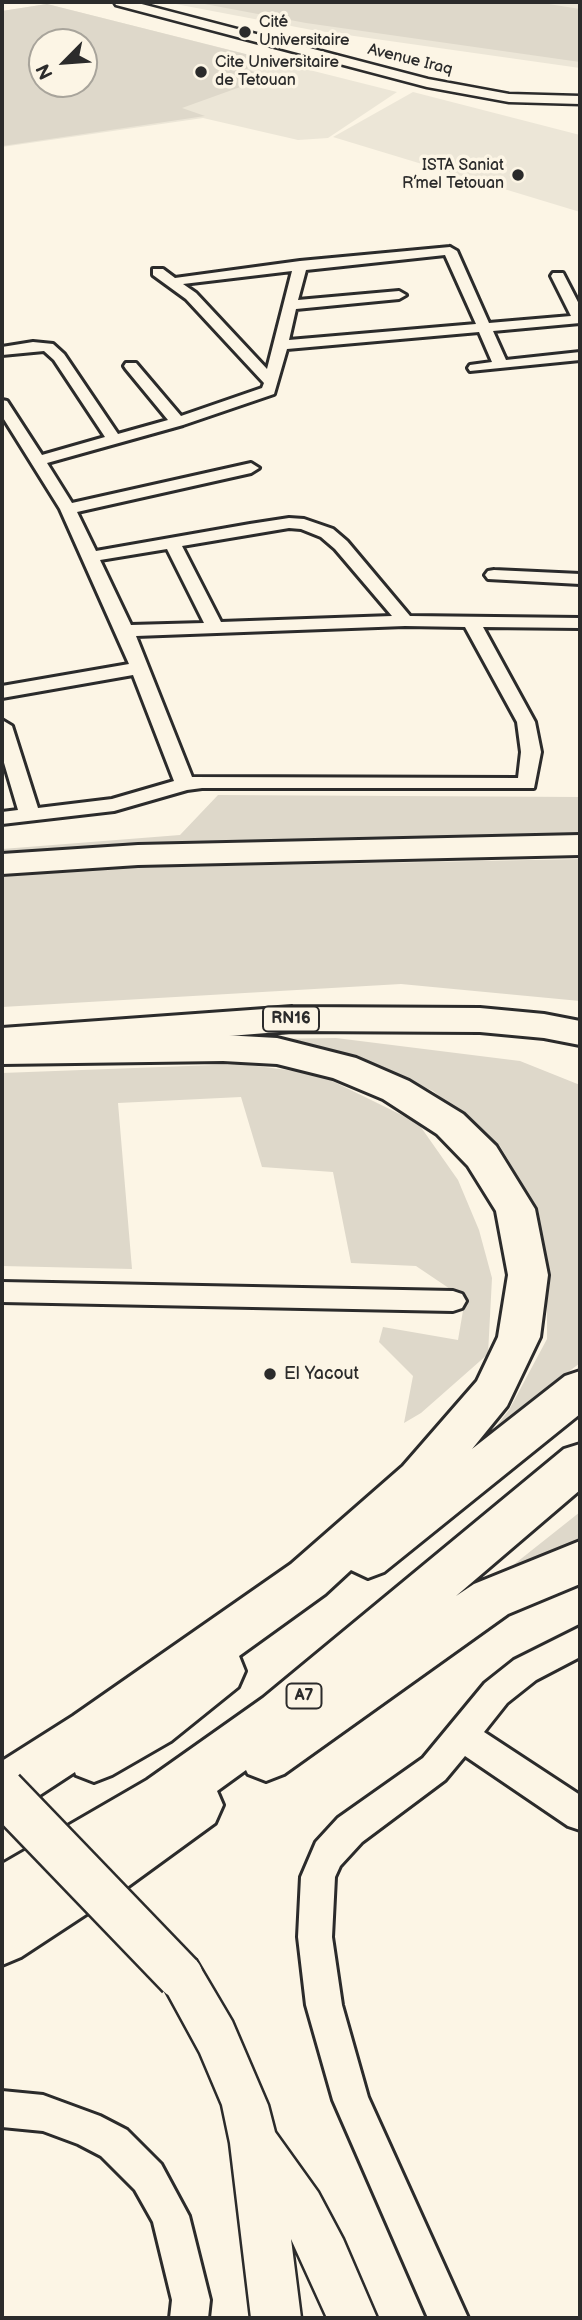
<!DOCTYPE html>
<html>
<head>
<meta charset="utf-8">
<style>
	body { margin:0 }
	#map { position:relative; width:582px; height:2320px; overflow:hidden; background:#fcf5e5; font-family:"Balsamiq Sans",sans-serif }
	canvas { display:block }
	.frame { position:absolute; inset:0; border:4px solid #2b2b2b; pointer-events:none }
	.north { position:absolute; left:28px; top:28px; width:70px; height:70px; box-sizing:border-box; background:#fcf5e5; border:2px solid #a8a49b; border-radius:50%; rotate:245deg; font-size:19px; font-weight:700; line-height:28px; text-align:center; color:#2b2b2b }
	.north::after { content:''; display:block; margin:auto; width:24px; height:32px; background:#2b2b2b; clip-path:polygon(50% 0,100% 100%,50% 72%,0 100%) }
</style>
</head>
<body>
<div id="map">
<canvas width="582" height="2320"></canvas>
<div class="frame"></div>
<div class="north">N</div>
</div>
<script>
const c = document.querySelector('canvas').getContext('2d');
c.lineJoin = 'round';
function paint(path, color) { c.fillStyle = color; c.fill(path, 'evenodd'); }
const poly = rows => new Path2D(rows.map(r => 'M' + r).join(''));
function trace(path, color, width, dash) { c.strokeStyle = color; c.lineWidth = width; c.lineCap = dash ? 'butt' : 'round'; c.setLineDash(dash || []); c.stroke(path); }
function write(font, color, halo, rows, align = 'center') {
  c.font = font + ' "Balsamiq Sans",sans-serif'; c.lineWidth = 7; c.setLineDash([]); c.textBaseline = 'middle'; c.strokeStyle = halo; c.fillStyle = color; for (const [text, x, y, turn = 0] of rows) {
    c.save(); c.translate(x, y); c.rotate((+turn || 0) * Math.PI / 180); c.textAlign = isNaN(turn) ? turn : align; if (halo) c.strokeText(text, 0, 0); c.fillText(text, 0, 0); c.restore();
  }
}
const built = poly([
	[165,2,580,2,580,68,312,30],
	[47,4,397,92,328,138,298,140,203,118,2,147,2,11],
	[42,42,84,42,84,84,42,84],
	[413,92,580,135,580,212,333,137]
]);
const green = poly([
	[194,2,536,2,580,9,580,62,306,23],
	[47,4,269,60,246,69,268,77,182,108,205,116,2,146,2,11],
	[84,42,84,84,42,84,42,42],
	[218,795,580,797,580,845,96,855,2,864,2,849,180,835],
	[580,859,580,1001,401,984,2,1007,2,875,69,869],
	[336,1038,520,1061,580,1085,580,1363,494,1429,509,1410,547,1339,547,1265,538,1211,500,1146,433,1091,354,1056,258,1039],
	[241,1064,318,1074,418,1123,458,1180,479,1230,492,1278,488,1354,421,1413,404,1423,413,1376,379,1342,383,1327,458,1340,465,1299,416,1266,351,1263,333,1172,262,1167,241,1097,118,1103,132,1269,2,1266,2,1073],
	[580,1512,580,1552,488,1585]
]);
const minor = poly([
	[450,247,457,251,489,323,571,316,551,276,553,273,563,273,580,306,580,323,493,331,506,360,580,352,580,360,470,371,468,368,470,365,492,362,479,332,287,349,274,394,183,425,47,463,72,503,251,463,259,468,251,473,77,512,96,551,250,524,289,518,304,519,333,529,347,541,410,616,580,618,580,628,483,627,535,722,541,752,534,788,202,788,187,790,114,811,2,824,2,812,18,810,2,756,2,720,12,726,38,808,112,799,174,781,133,675,2,698,2,686,129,664,60,509,2,416,2,400,7,401,42,455,105,437,54,360,44,351,2,355,2,347,33,342,53,344,64,354,118,434,168,420,126,369,124,366,126,363,136,363,181,416,262,388,264,383,186,299,153,275,153,269,163,269,175,278,300,261,450,247],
	[445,255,476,324,289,340,296,309,399,299,406,295,399,291,298,300,306,270,445,255],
	[292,271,267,369,196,293,183,284,292,271],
	[289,528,301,529,321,537,335,549,392,616,221,622,182,546,289,528],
	[167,549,204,623,131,625,100,560,167,549],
	[405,626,465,627,517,722,521,752,518,778,192,777,136,636,405,626],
	[494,570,580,574,580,584,488,579,485,575,488,571,494,570],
	[2,1282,453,1291,462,1294,466,1301,462,1308,453,1311,2,1302,2,1282],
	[580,1627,580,1657,536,1680,507,1703,484,1732,580,1795,580,1830,568,1826,465,1756,445,1780,362,1842,340,1866,335,1877,332,1937,342,2005,368,2097,468,2318,428,2318,333,2100,306,2005,298,1937,301,1877,316,1842,338,1818,423,1758,485,1683,514,1660,580,1627],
	[2,2091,43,2095,100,2116,127,2130,161,2164,189,2216,210,2300,208,2318,170,2318,172,2300,153,2222,135,2190,101,2156,78,2144,43,2131,2,2127,2,2091]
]);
const tertiary = poly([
	[114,2,134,2,428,79,509,94,580,96,580,104,509,102,427,87,116,5,114,2],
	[180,1954,196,1960,232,2021,268,2105,275,2132,318,2192,343,2239,377,2318,327,2318,291,2239,301,2318,251,2318,230,2143,222,2105,200,2053,158,1976,164,1960,180,1954]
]);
const trunk = poly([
	[292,1007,480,1008,544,1014,580,1021,580,1045,544,1038,480,1032,292,1031,2,1054,2,1028,292,1007]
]);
const motorway = poly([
	[580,835,580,855,138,865,2,874,2,854,138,845,580,835],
	[223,1035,277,1038,356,1058,409,1081,463,1114,496,1146,535,1209,548,1275,540,1337,507,1406,472,1449,565,1376,580,1371,580,1414,384,1572,368,1578,351,1570,325,1594,239,1656,245,1671,238,1687,171,1741,112,1775,94,1782,76,1775,75,1772,20,1808,2,1815,2,1761,73,1716,291,1564,403,1466,477,1381,498,1337,508,1275,496,1211,468,1166,437,1134,383,1099,333,1078,277,1064,223,1061,2,1064,2,1038,223,1035],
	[580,1444,580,1490,456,1596,474,1584,580,1541,580,1584,508,1614,284,1774,266,1781,248,1774,246,1770,217,1791,223,1805,215,1823,123,1890,21,1957,2,1965,2,1864,147,1780,263,1698,564,1449,580,1444]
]);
const tertiaryBridge = poly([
	[2,1791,180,1976]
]);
const markers = [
	[245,32,7,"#2b2b2b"],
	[201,72,7,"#2b2b2b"],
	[518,175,7,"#2b2b2b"],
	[270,1374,7,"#2b2b2b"]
];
const farPoinames = [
	["Cité",259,23],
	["Universitaire",259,41],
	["Cite Universitaire",215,63],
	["de Tetouan",215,81],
	["ISTA Saniat",504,166,"right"],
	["R’mel Tetouan",504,184,"right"]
];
const farStreetnames = [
	["Avenue Iraq",410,60,14]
];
const shields = [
	[291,1019,56],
	[304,1696,35]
];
const shieldNames = [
	["RN16",291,1019],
	["A7",304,1696]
];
const poiNames = [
	["El Yacout",284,1374]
];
paint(built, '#ece6d7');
paint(green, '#ded8ca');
trace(minor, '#2b2b2b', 6);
trace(tertiary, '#2b2b2b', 5);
trace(trunk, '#2b2b2b', 6);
trace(motorway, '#2b2b2b', 6);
paint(minor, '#fcf5e5');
paint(tertiary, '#fcf5e5');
paint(trunk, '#fcf5e5');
paint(motorway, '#fcf5e5');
trace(tertiaryBridge, '#2b2b2b', 50, []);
trace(tertiaryBridge, '#fcf5e5', 45);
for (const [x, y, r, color] of markers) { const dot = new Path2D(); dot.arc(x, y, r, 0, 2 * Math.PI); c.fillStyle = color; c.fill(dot); trace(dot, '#fcf5e5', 2.5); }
write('16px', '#2b2b2b', '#fcf5e5', farPoinames, 'left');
write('16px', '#2b2b2b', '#fcf5e5', farStreetnames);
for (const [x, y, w] of shields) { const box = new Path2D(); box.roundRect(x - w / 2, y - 12.5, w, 25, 5); c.fillStyle = '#fcf5e5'; c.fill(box); trace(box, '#2b2b2b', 2); }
write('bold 16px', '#2b2b2b', null, shieldNames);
write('18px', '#2b2b2b', '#fcf5e5', poiNames, 'left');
</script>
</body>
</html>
